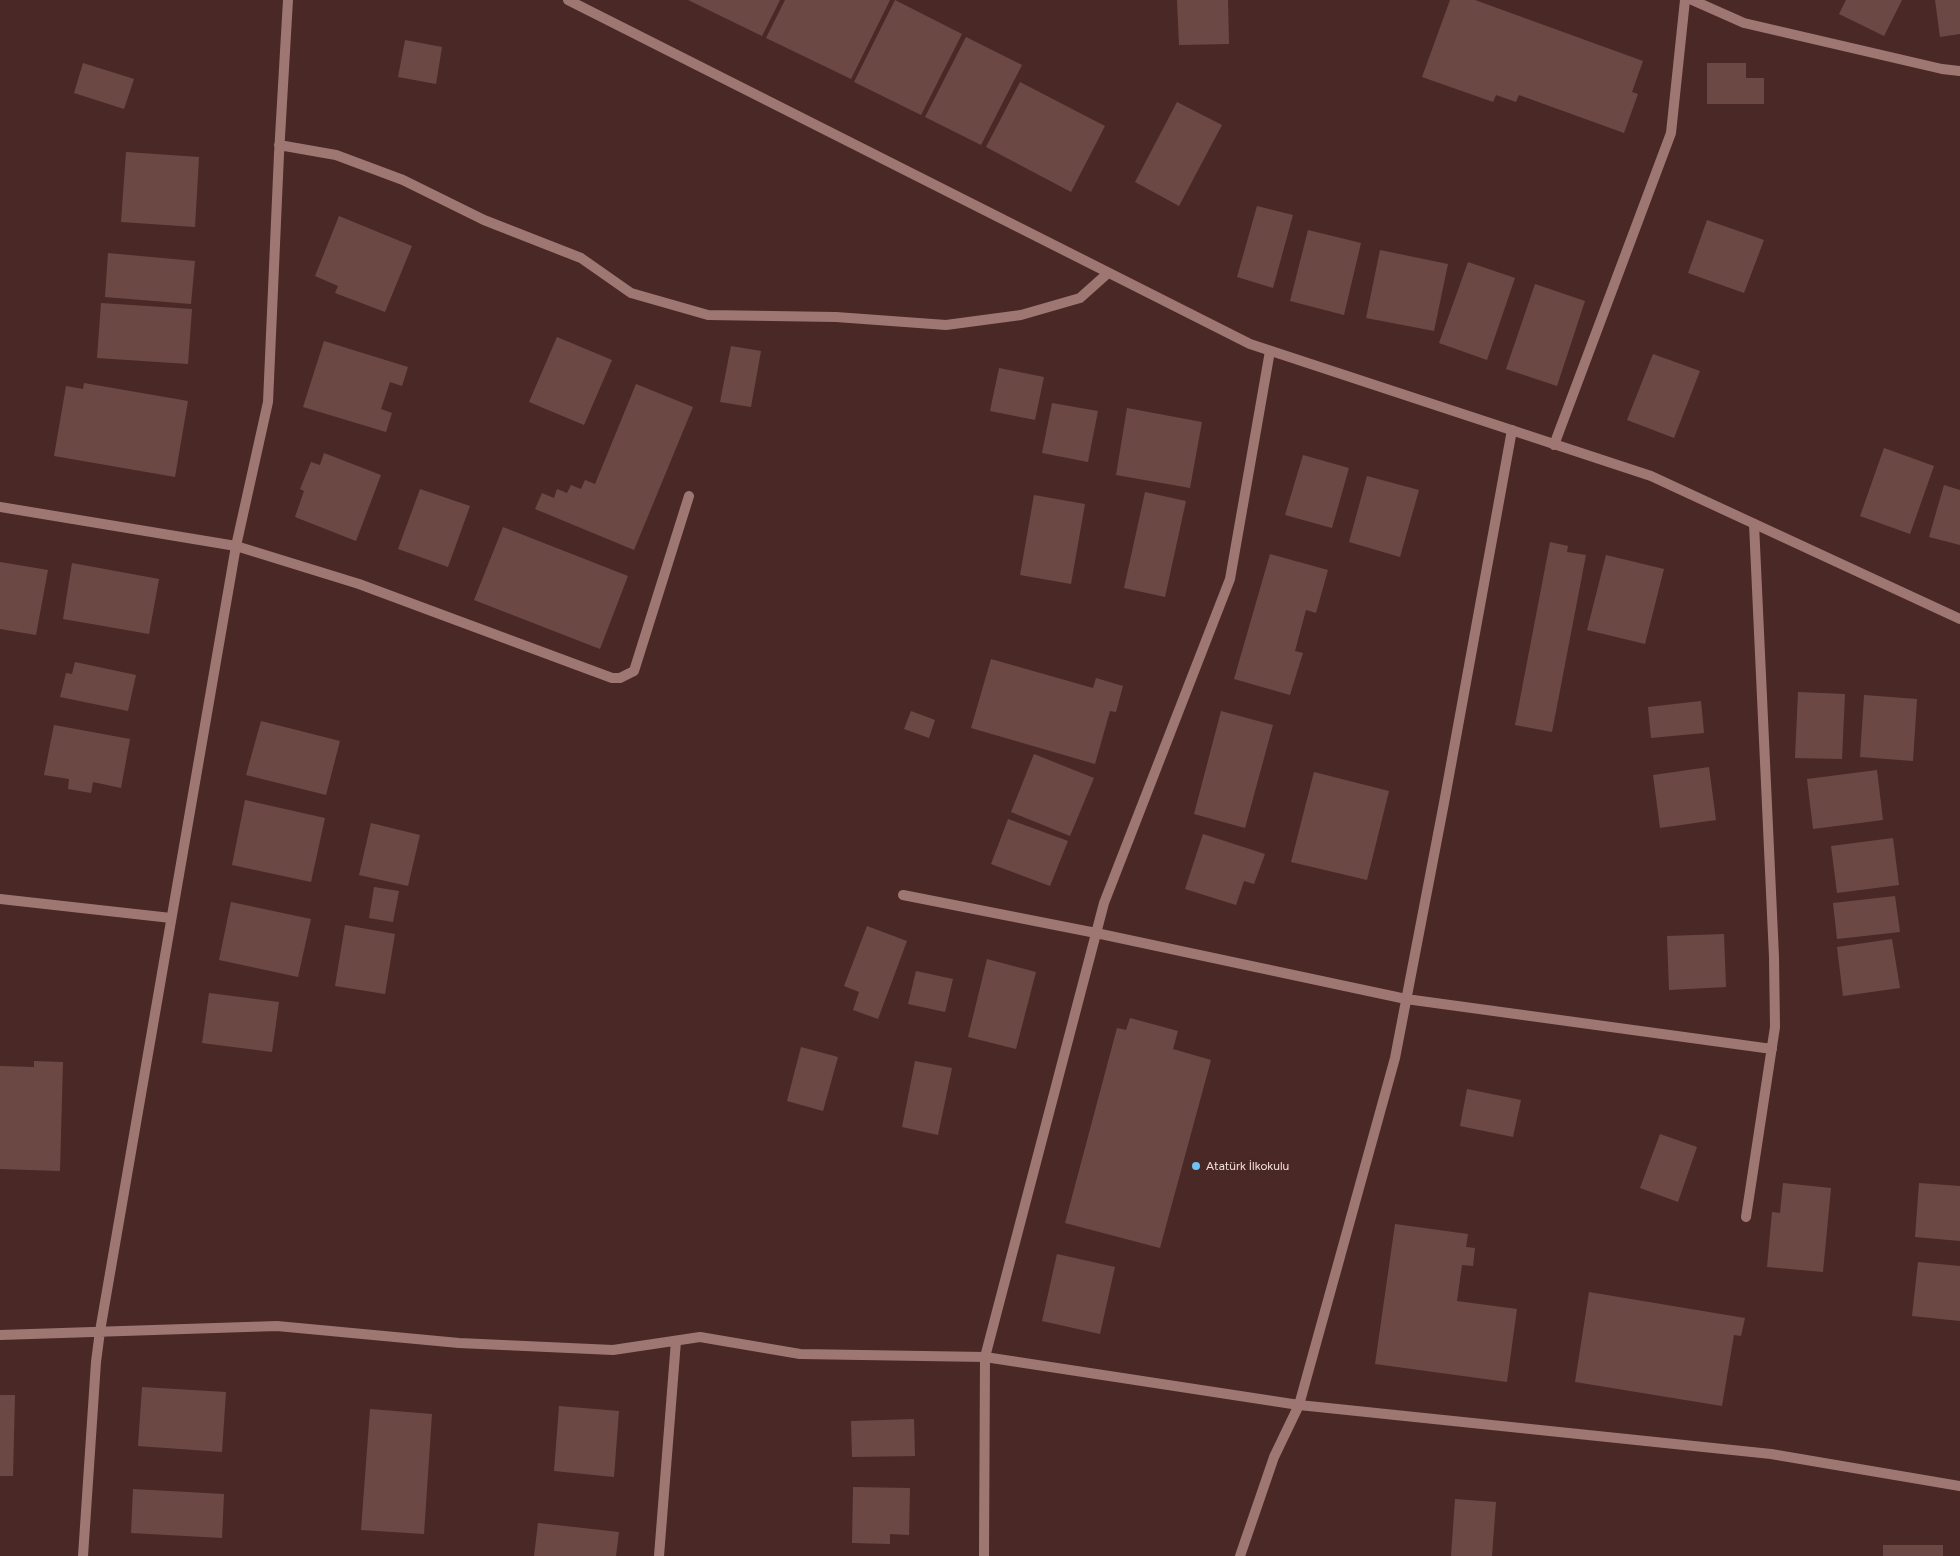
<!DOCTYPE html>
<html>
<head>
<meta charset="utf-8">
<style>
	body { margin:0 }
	canvas { display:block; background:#492825 }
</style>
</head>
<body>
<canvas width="1960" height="1556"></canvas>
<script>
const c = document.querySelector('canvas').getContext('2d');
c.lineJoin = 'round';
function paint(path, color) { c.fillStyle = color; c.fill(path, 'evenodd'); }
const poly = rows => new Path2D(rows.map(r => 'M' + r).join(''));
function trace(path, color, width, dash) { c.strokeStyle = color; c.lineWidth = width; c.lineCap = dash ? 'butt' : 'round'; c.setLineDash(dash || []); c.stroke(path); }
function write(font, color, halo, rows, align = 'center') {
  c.font = font + ' Figtree,sans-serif'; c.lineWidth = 5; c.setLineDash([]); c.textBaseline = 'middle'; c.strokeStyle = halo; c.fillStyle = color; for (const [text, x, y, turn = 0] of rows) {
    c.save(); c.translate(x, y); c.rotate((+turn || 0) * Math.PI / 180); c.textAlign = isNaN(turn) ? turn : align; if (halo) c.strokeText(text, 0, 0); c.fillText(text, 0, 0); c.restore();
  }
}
const building = poly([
	[688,0,780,0,762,36],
	[785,0,890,0,851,79,766,38],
	[895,0,962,34,921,115,854,82],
	[1177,0,1228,0,1229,44,1179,45],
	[1450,0,1475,0,1643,61,1632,92,1638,94,1624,133,1519,95,1516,102,1496,95,1493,102,1422,77],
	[1846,0,1902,0,1884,36,1839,14],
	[1935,0,1960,0,1960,34,1940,37],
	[966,37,1022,65,981,145,925,117],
	[405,40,442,47,436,84,398,77],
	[83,63,134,79,124,109,74,93],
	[1707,63,1746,63,1746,78,1764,78,1764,104,1707,104],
	[1020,82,1105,126,1071,192,986,147],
	[1177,102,1222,125,1179,206,1135,182],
	[126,152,199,157,195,227,121,222],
	[1257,206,1293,215,1273,288,1237,277],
	[339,216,412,246,385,312,335,293,338,286,315,276],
	[1707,220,1764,240,1744,293,1688,273],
	[1308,230,1361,243,1344,315,1290,301],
	[1380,250,1448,264,1434,331,1366,318],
	[108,253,195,261,191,304,105,297],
	[1468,262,1515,278,1487,360,1439,343],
	[1535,284,1585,301,1557,386,1506,369],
	[101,303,192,309,188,364,97,358],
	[557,337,612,360,584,425,529,402],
	[324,341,408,367,402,386,390,382,381,409,392,413,386,432,303,407],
	[731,346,761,351,751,407,720,402],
	[1653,354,1700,371,1674,438,1627,420],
	[999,368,1044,377,1035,420,990,411],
	[84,383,188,401,175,477,54,456,66,386,83,389],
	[636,384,693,407,634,550,535,509,542,493,554,498,557,489,567,493,571,485,581,489,585,480,595,484],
	[1052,403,1098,411,1088,462,1042,453],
	[1127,408,1202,422,1190,488,1116,475],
	[1884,448,1934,466,1910,534,1860,516],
	[324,453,381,475,356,541,295,517,304,491,300,489,311,462,320,465],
	[1303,455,1349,468,1332,528,1285,515],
	[1367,476,1419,490,1400,557,1349,542],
	[1944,485,1960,490,1960,545,1929,537],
	[420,489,470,506,448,567,398,549],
	[1145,492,1186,501,1165,597,1124,588],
	[1034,495,1085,504,1071,584,1020,575],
	[503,527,628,576,600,649,474,600],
	[1550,542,1568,546,1567,552,1586,555,1552,732,1515,725],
	[1270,554,1328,570,1316,613,1306,610,1295,651,1303,653,1290,695,1234,679],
	[1606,555,1664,569,1645,644,1587,630],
	[0,562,48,570,36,635,0,629],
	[72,563,159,579,149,634,63,619],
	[991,659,1093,688,1096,678,1123,686,1116,712,1110,711,1095,764,971,728],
	[75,662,136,675,128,711,60,697,66,673,72,674],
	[1798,692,1845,694,1842,759,1795,758],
	[1864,695,1917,699,1913,761,1860,757],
	[1701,701,1704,733,1651,738,1648,707],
	[911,711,935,720,929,738,904,729],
	[1221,711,1273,725,1245,828,1194,814],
	[261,721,340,741,326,795,246,775],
	[54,725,130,739,121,788,93,782,91,793,68,789,69,779,44,775],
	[1034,754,1094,778,1070,836,1011,812],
	[1709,767,1716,820,1660,828,1653,775],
	[1877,770,1883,820,1813,829,1807,779],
	[1314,772,1389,791,1367,880,1291,862],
	[245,800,325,818,311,882,232,865],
	[1008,819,1068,841,1050,886,991,864],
	[371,823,420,835,408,886,359,875],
	[1203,834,1265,854,1254,884,1244,881,1236,905,1185,889],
	[1893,838,1899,885,1837,893,1831,846],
	[374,887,399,891,393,922,369,918],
	[1895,896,1900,932,1837,939,1833,903],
	[231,902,311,919,298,977,219,960],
	[345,925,395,934,385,994,335,986],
	[867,926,907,941,878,1019,853,1010,859,992,844,986],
	[1724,934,1726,987,1669,990,1667,936],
	[1892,939,1900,988,1843,996,1837,947],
	[987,959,1036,972,1016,1049,968,1037],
	[916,971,953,979,945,1012,908,1004],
	[209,993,279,1002,272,1052,202,1043],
	[1130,1018,1178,1031,1173,1049,1211,1060,1160,1248,1065,1223,1117,1028,1126,1030],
	[801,1047,838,1057,823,1111,787,1101],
	[34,1061,63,1062,60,1171,0,1169,0,1066,34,1067],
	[915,1061,952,1068,938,1135,902,1127],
	[1467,1089,1521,1100,1513,1137,1460,1126],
	[1660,1134,1697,1147,1678,1202,1640,1188],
	[1783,1183,1831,1188,1823,1272,1767,1267,1772,1212,1780,1213],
	[1919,1183,1960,1186,1960,1241,1915,1237],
	[1395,1224,1468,1234,1466,1247,1475,1248,1473,1266,1462,1265,1457,1301,1517,1309,1507,1382,1375,1364],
	[1057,1254,1115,1267,1100,1334,1042,1321],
	[1918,1262,1960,1266,1960,1321,1912,1316],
	[1589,1292,1745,1318,1741,1336,1734,1335,1722,1406,1575,1382],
	[142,1387,226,1392,222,1452,138,1446],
	[0,1395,15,1395,13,1476,0,1476],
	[559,1406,619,1411,614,1477,554,1471],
	[370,1409,432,1414,424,1534,361,1530],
	[914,1419,915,1456,852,1457,851,1421],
	[853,1487,910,1488,909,1535,890,1534,890,1544,852,1543],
	[133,1489,224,1494,222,1538,131,1533],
	[1455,1499,1496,1502,1492,1556,1451,1556],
	[538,1523,619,1532,616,1556,534,1556],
	[1883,1545,1943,1545,1943,1556,1883,1556]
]);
const service = poly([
	[236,546,359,584,612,678,620,678,634,671,689,496],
	[0,899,171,918],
	[984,1556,985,1357]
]);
const minor = poly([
	[1692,0,1744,23,1942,69,1960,71],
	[279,145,336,155,403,180,484,220,581,258,631,293,708,315,836,317,946,325,1021,315,1080,298,1108,273],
	[1554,445,1671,133,1685,0],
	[0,507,236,546],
	[903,895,1096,933,1406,999,1772,1049],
	[1746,1217,1775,1027,1774,957,1754,524],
	[0,1335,277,1326,459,1343,613,1350,700,1337,800,1354,985,1357,1299,1405,1771,1454,1960,1486],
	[985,1357,1104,903,1230,579,1270,351],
	[83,1556,96,1362,100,1331,236,546,268,402,279,154,288,0],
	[659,1556,676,1341],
	[1240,1556,1274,1457,1299,1405,1395,1058,1444,803,1512,430]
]);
const tertiary = poly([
	[568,0,1250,344,1651,476,1960,619]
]);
const markers = [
	[1196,1166,5,"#6fc2f4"]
];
const poiNames = [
	["Atatürk İlkokulu",1206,1166]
];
paint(building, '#6c4844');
trace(service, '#9e7772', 10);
trace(minor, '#9e7772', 10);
trace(tertiary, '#9e7772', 10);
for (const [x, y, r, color] of markers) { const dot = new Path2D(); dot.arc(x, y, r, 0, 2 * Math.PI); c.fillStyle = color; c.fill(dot); trace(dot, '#492825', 2); }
write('12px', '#f6e0dd', '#492825', poiNames, 'left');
</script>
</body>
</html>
